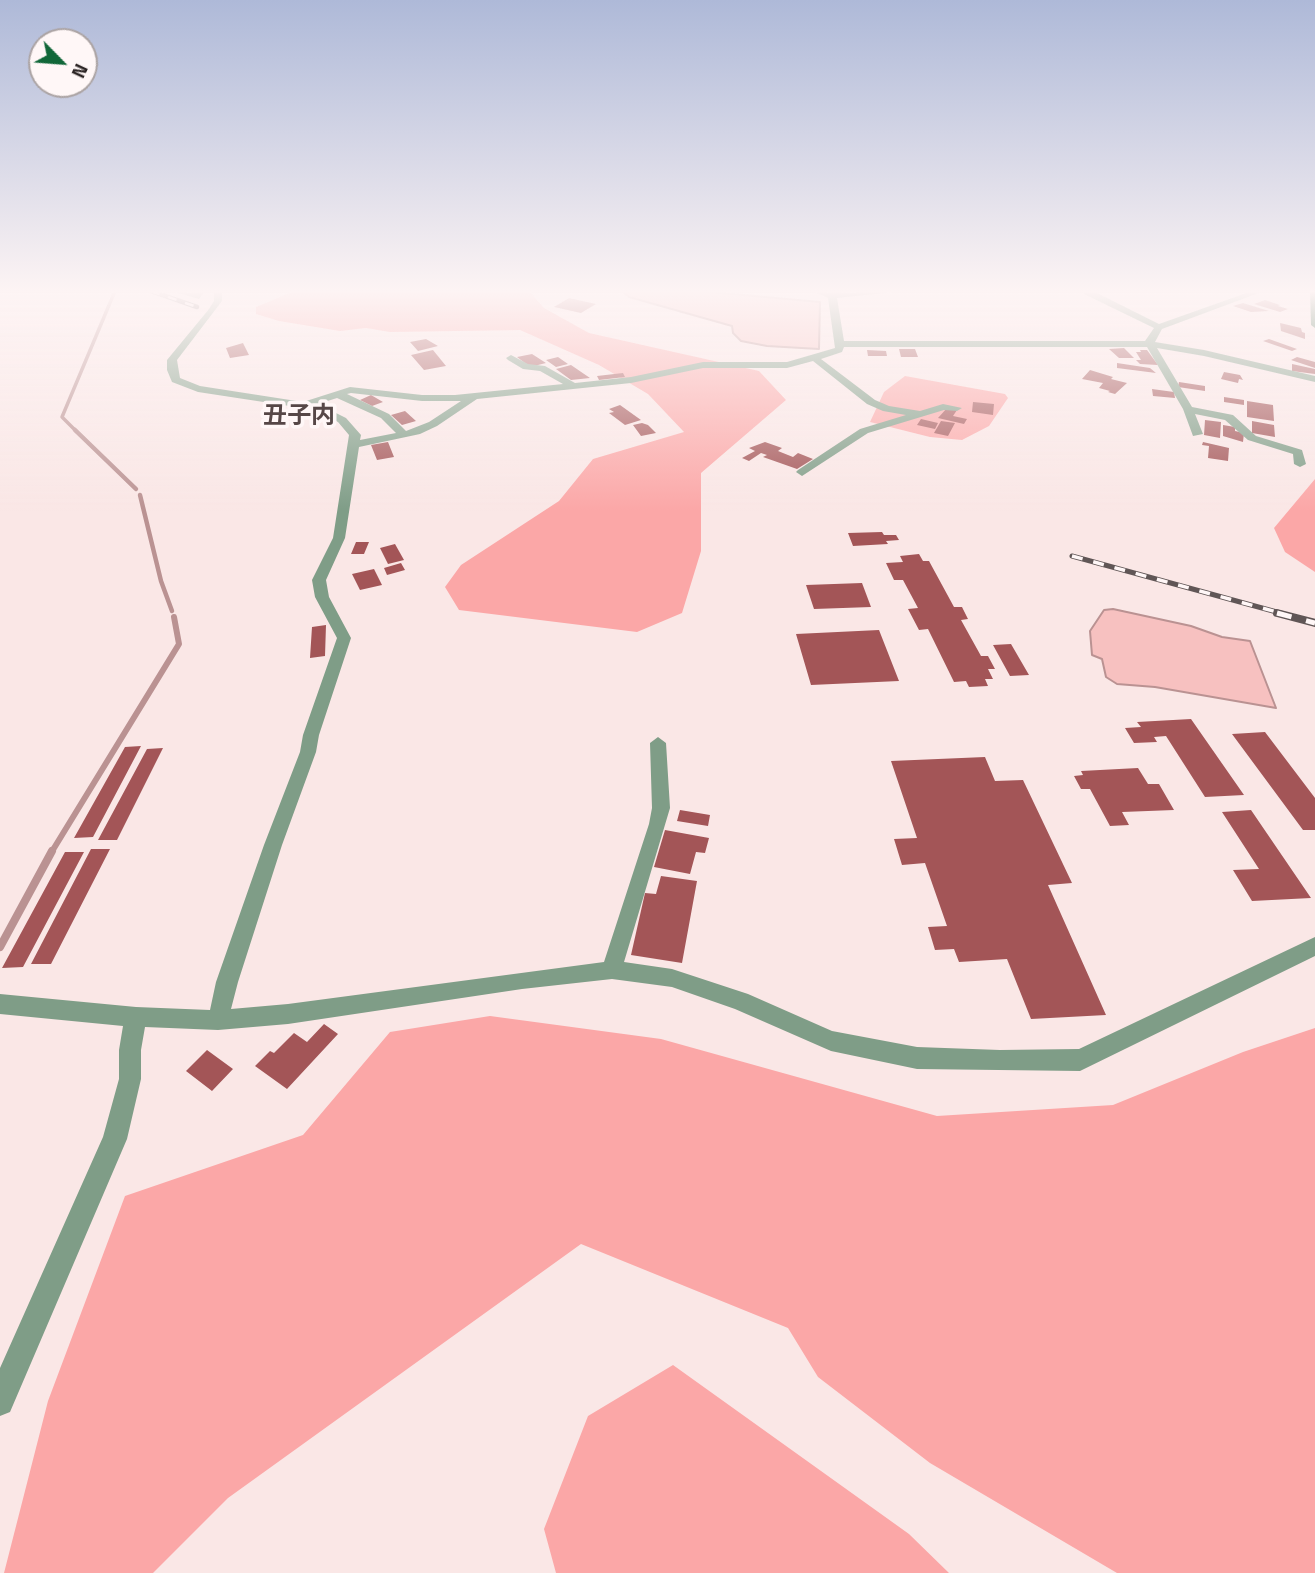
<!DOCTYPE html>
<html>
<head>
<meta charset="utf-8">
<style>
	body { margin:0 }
	#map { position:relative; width:1315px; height:1573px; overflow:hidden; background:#fae7e6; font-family:"Titillium Web",sans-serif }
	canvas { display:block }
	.north { position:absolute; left:28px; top:28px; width:70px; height:70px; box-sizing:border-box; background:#fff7f7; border:2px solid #aba3a3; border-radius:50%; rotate:115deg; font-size:19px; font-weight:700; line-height:28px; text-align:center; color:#2c2525 }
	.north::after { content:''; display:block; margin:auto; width:24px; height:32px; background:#116739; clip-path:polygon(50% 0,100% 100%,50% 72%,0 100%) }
</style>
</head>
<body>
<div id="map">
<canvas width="1315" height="1573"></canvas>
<div class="north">N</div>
</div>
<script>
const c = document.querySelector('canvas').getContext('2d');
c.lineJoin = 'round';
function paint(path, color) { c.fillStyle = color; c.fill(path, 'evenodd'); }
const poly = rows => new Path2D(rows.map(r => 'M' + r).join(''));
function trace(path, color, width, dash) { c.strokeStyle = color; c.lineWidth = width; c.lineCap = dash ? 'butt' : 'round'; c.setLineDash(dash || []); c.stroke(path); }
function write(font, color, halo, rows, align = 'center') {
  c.font = font + ' "Titillium Web","Noto Sans JP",sans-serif'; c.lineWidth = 7; c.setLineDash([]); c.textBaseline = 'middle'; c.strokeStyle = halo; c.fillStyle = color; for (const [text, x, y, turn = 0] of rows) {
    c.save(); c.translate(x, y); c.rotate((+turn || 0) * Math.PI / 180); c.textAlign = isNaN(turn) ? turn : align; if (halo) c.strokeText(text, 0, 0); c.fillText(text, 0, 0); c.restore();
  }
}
const green = poly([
	[294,291,529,291,544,308,589,333,759,371,786,400,701,473,701,551,682,613,637,632,459,610,445,587,461,565,559,501,593,459,684,432,648,394,599,365,520,330,390,332,366,328,340,331,279,321,256,314,256,307],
	[905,376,1005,394,1008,398,989,426,962,440,930,437,870,422,884,392],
	[1315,479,1315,572,1285,552,1274,528],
	[490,1016,661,1039,937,1116,1113,1105,1243,1052,1315,1028,1315,1573,1117,1573,930,1463,818,1377,788,1328,581,1244,228,1498,153,1573,4,1573,48,1401,125,1196,303,1135,390,1032],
	[673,1365,909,1534,949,1573,556,1573,544,1529,588,1416]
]);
const water = poly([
	[622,291,700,291,820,302,819,349,767,346,741,341,733,333,732,326,629,297,622,291],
	[1113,609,1191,626,1222,637,1250,641,1276,708,1155,687,1117,684,1106,677,1102,659,1092,655,1090,631,1104,610,1113,609]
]);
const streamFar3 = poly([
	[77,432,62,417,115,291]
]);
const streamFar2 = poly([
	[75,430,136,489],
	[140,495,161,581,172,611]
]);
const streamFar1 = poly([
	[51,853,179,644,174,617]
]);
const stream = poly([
	[0,947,52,851]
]);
const building = poly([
	[569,298,596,304,581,313,554,307],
	[1265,300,1280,305,1278,306,1288,309,1280,312,1254,304],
	[1243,303,1269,311,1251,312,1233,306],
	[1280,323,1301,328,1302,332,1305,333,1305,339,1281,331],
	[426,339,438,346,418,351,410,342],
	[1269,339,1297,349,1292,351,1263,341],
	[243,343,249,355,230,358,226,348],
	[1124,348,1134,358,1119,358,1109,349],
	[899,349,915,349,918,357,901,357],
	[433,350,446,366,424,370,411,355],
	[867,350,886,351,887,356,868,356],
	[1140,350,1147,350,1158,365,1140,364,1136,360,1141,360,1136,352,1141,352],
	[532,354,546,363,530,367,517,357],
	[558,357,568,364,556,367,546,360],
	[1297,357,1315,362,1315,368,1291,360],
	[1117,363,1150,368,1156,373,1117,368],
	[1292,364,1315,369,1315,374,1292,371],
	[571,365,590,378,571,380,556,369],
	[1090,370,1113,377,1111,379,1127,383,1115,394,1108,392,1110,391,1099,388,1103,383,1082,379],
	[1224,372,1240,375,1243,380,1239,379,1238,383,1221,379],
	[623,373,625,377,599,380,597,376],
	[1179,382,1205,386,1205,391,1178,387],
	[1152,389,1174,392,1175,398,1153,396],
	[371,395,383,402,372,406,360,400],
	[1224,397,1244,400,1244,405,1224,402],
	[1247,401,1273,405,1274,421,1247,417],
	[973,402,994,404,993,415,972,412],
	[620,405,641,420,625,425,609,413,614,412,609,409],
	[947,408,957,410,953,416,967,419,964,424,938,418],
	[405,411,416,421,402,425,391,415],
	[921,419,938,423,935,429,917,425],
	[1205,420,1221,422,1220,438,1204,435],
	[941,421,955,423,948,436,934,433],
	[1252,421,1274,425,1275,437,1252,433],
	[642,423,648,425,656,433,641,436,633,425],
	[1223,425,1235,427,1235,431,1244,433,1243,442,1223,436],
	[388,442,394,457,377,460,371,445],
	[765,442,782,448,778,451,793,457,798,453,813,459,797,469,763,457,767,455,761,453,749,461,742,458,755,451,749,448],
	[1203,442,1229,448,1228,461,1208,458,1209,446,1202,445],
	[882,532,884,535,896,535,899,540,886,541,888,544,853,546,848,533],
	[356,542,369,542,364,554,351,554],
	[395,544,404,560,388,564,380,548],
	[919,554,923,561,929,561,954,607,962,607,968,619,961,620,981,656,988,656,995,669,988,669,993,679,985,679,988,686,969,687,966,681,954,682,928,629,919,630,908,609,918,608,903,580,894,580,886,563,903,562,900,556],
	[401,563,405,570,387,575,384,568],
	[374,569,382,585,360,590,352,574],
	[862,583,871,607,814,609,806,585],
	[326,625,325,656,310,658,312,627],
	[879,630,899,681,811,685,796,634],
	[1011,644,1029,675,1010,676,993,645],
	[1191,719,1244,795,1205,797,1166,736,1154,737,1157,742,1134,743,1125,728,1141,727,1137,722],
	[1265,732,1315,798,1315,830,1303,830,1232,734],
	[141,746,93,837,74,838,125,747],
	[163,748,117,840,98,840,147,749],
	[985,757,995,781,1023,780,1072,883,1048,885,1106,1015,1031,1019,1007,959,959,962,954,949,935,950,928,927,947,926,925,863,902,865,894,839,917,838,891,761],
	[1138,768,1148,784,1159,784,1174,810,1122,812,1129,825,1110,826,1090,789,1081,789,1074,776,1083,775,1081,771],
	[680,810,710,815,708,826,677,821],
	[1251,810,1311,898,1252,901,1233,870,1259,869,1222,812],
	[665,830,709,838,705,853,696,852,690,874,654,867],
	[91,849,110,849,51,964,31,964],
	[65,852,84,852,23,967,2,968],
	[661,876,697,881,682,963,631,955,645,893,656,894],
	[324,1024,338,1034,287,1089,255,1066,270,1051,274,1053,294,1033,307,1042],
	[207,1050,233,1069,212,1091,186,1071]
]);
const minor = poly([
	[171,291,194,293,205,291,199,299,171,291],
	[214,291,222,291,222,301,177,360,180,378,200,386,303,402,350,387,422,395,455,395,563,384,540,371,523,369,508,360,506,358,511,355,528,364,545,366,575,383,631,377,703,362,787,362,835,348,828,298,813,291,833,293,903,291,837,298,844,341,1145,341,1154,328,1084,294,1083,291,1093,291,1159,324,1252,291,1264,291,1162,329,1155,342,1204,350,1315,376,1315,382,1204,356,1157,348,1192,407,1233,415,1256,436,1302,450,1306,464,1300,467,1294,464,1293,454,1248,440,1225,420,1195,414,1203,434,1193,436,1183,409,1147,347,844,347,842,352,821,359,875,400,889,406,920,411,943,404,962,408,957,411,944,410,868,433,802,476,796,472,798,470,860,429,906,415,883,411,867,404,813,361,787,368,703,368,631,383,477,399,437,426,420,434,359,447,345,538,326,580,329,597,351,638,319,735,316,752,282,845,238,982,231,1009,288,1004,604,962,649,824,652,808,650,743,658,737,666,743,670,808,624,962,672,969,748,994,832,1031,917,1047,1000,1050,1079,1049,1315,937,1315,956,1080,1071,917,1069,831,1051,735,1009,672,987,612,979,522,989,288,1024,218,1030,145,1027,141,1050,141,1079,127,1139,10,1412,0,1416,0,1368,103,1137,119,1079,119,1050,123,1026,0,1014,0,994,136,1007,210,1010,216,982,264,845,300,752,303,735,337,638,315,597,312,580,333,538,349,435,338,422,316,410,198,392,172,382,167,370,167,360,209,309,214,301,214,291],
	[351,393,422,401,461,401,429,422,406,431,389,414,347,394,351,393],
	[337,398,381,418,396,433,360,440,361,435,346,418,318,404,337,398]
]);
const major = poly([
	[1310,291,1315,291,1315,328,1311,325,1310,291]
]);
const railFar2 = poly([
	[151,291,197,307]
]);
const railFar1 = poly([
	[1072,556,1284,614]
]);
const rail = poly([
	[1277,613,1315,623]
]);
const farQuarternames = [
	["丑子内",299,417]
];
paint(green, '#fba7a7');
paint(water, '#f7c1c0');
trace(water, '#ba9292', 2);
trace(streamFar3, '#ba9292', 3.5);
trace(streamFar2, '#ba9292', 4.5);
trace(streamFar1, '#ba9292', 6);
trace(stream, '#ba9292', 8);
paint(building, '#a35557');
paint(minor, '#7f9d87');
paint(major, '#1e5b36');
trace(railFar2, '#605656', 4.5);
trace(railFar1, '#605656', 5);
trace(rail, '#605656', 8);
trace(railFar2, '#fff7f7', 2.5, [9]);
trace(railFar1, '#fff7f7', 3.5, [11]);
trace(rail, '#fff7f7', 5, [15]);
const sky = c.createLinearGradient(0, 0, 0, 511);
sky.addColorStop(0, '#aeb9d8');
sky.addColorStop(0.57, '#fdf4f4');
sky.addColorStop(1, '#fdf4f400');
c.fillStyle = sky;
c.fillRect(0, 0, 1315, 511);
write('bold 24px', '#564747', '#fff7f7', farQuarternames);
</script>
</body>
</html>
